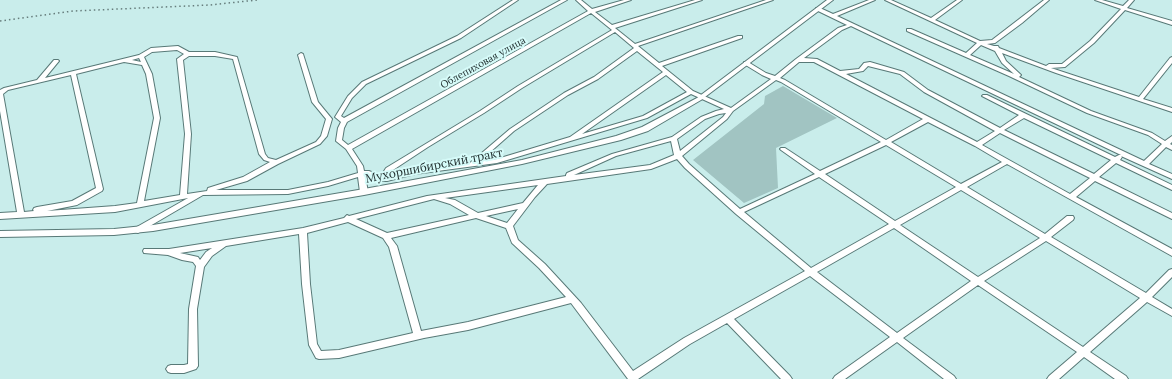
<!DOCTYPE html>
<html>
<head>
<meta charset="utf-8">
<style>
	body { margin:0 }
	canvas { display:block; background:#c9edeb }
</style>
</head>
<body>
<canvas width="1172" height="379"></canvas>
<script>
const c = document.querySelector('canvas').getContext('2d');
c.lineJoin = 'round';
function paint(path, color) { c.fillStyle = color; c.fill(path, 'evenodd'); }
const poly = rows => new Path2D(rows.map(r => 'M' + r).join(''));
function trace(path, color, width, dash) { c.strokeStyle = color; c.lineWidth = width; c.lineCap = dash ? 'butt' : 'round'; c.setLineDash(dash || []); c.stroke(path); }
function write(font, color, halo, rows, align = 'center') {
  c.font = font + ' Lora,serif'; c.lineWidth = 4; c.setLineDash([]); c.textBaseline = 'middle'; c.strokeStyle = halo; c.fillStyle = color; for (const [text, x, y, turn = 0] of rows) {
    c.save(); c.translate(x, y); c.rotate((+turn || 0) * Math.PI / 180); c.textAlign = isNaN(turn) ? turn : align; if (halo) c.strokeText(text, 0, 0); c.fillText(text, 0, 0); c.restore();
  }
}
const building = poly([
	[783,86,837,118,776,148,778,188,744,203,693,160,764,104,765,96]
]);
const minor = poly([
	[513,0,518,0,461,38,366,84,352,98,341,116,344,118,561,0,567,0,347,122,344,128,342,140,348,145,588,11,576,0,581,0,592,9,624,0,631,0,595,12,612,25,695,0,702,0,615,28,635,44,766,0,773,0,638,46,659,63,738,36,742,36,742,38,662,66,693,91,731,108,771,79,762,75,744,64,744,62,748,62,766,73,775,76,796,59,838,28,847,25,816,10,816,8,820,8,833,14,869,0,875,0,837,16,1144,161,1162,144,1148,135,1087,113,1009,76,907,31,907,29,911,29,966,53,977,43,885,0,891,0,931,18,957,0,962,0,935,20,980,41,992,40,1044,0,1049,0,1022,23,995,43,987,44,994,46,998,46,999,48,1046,66,1049,64,1062,64,1090,41,1121,9,1095,0,1102,0,1123,6,1129,0,1134,0,1127,8,1172,21,1172,25,1125,10,1094,43,1065,67,1051,68,1139,97,1170,58,1172,57,1172,63,1143,99,1172,108,1172,112,1056,73,1002,53,1006,61,1020,74,1021,75,1019,77,1091,111,1152,133,1165,141,1172,136,1172,142,1170,144,1172,145,1172,150,1166,147,1149,164,1172,174,1172,179,1121,156,1122,157,1120,160,1172,185,1172,190,1116,163,1099,177,1172,213,1172,219,1095,181,1076,197,1172,249,1172,256,1007,164,967,187,1045,234,1067,216,1073,216,1074,218,1073,220,1051,237,1146,293,1169,270,1172,269,1172,277,1152,297,1172,309,1172,316,1147,302,1090,352,1126,376,1128,379,1115,379,1084,357,1059,379,1047,379,1049,376,1077,352,978,285,903,338,954,376,956,379,944,379,897,342,845,379,833,379,835,376,890,337,810,276,734,319,790,376,792,379,781,379,727,323,690,344,638,379,628,379,571,303,468,330,424,338,339,358,319,359,316,358,309,345,302,284,299,234,226,246,212,256,204,267,197,309,198,366,196,369,184,373,171,373,168,372,166,369,168,366,171,365,184,365,188,364,189,309,196,266,193,262,182,260,168,255,144,253,143,251,144,249,169,249,303,228,344,218,347,215,349,216,427,196,566,176,566,175,567,173,612,154,672,137,701,117,716,111,724,109,691,94,647,118,497,163,415,174,387,181,382,181,365,176,368,192,364,194,360,192,358,177,328,186,288,194,203,195,138,233,135,232,134,230,135,228,188,198,115,212,0,219,0,213,17,212,0,111,0,90,4,88,37,80,54,60,58,60,59,61,45,78,139,55,151,48,178,46,189,52,215,52,237,57,265,154,268,158,276,160,316,142,321,136,326,119,312,102,298,55,301,53,303,54,318,102,332,119,327,136,320,144,278,164,247,181,216,190,288,190,328,182,358,173,357,166,346,149,336,141,338,128,341,122,335,117,348,96,362,82,457,36,513,0],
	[591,13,612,30,518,86,480,111,386,168,381,176,369,171,364,171,363,166,352,149,591,13],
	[851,26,1121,155,1119,155,1115,157,987,95,983,95,982,96,1019,115,1000,128,928,90,904,72,870,62,864,63,859,69,840,71,817,59,804,58,842,30,851,26],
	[615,32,634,48,594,77,564,93,510,129,470,163,415,170,387,177,390,172,428,147,484,113,522,88,615,32],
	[981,45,995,51,1002,63,1014,74,970,55,981,45],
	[177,50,184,54,177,59,185,134,180,195,144,201,160,118,152,74,144,57,152,52,177,50],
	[637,51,663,72,570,137,497,159,480,161,514,131,568,95,598,79,637,51],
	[189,56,215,56,233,59,259,154,264,160,270,162,243,177,208,188,207,191,187,194,191,134,183,60,189,56],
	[139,58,141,62,132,60,139,58],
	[124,62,142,65,146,74,154,118,137,203,115,206,47,211,77,205,102,191,103,189,76,74,124,62],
	[799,62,814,62,923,119,886,140,785,80,780,78,799,62],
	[868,66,900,74,924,92,995,131,977,142,846,74,863,71,868,66],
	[71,75,96,188,72,201,37,207,34,208,33,210,34,211,24,212,3,94,8,90,71,75],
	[666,75,687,92,643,116,582,134,666,75],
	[776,80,781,82,881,142,820,171,785,148,781,148,780,149,781,150,815,174,740,209,689,164,682,156,727,119,733,111,776,80],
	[726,113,723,117,680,151,677,139,705,119,719,114,726,113],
	[1024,118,1111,160,1094,174,1004,130,1024,118],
	[928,122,975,146,1002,162,961,184,891,142,928,122],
	[1000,133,1090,178,1070,194,982,145,1000,133],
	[671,141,674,155,650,165,574,175,616,156,671,141],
	[886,145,956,187,895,221,825,174,886,145],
	[677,159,685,168,736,214,805,271,684,338,633,371,581,303,545,264,518,240,513,226,535,197,547,184,651,169,677,159],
	[819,177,889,224,811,268,744,212,819,177],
	[538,185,523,203,478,213,455,200,445,198,538,185],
	[961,190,1040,238,978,277,900,225,961,190],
	[434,199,450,204,469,215,387,233,356,219,434,199],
	[518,209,507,223,486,216,518,209],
	[476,218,506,228,512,243,539,268,566,297,468,322,421,331,397,246,391,238,476,218],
	[348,222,383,238,389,247,413,333,339,350,321,351,317,344,310,284,307,233,348,222],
	[894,228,971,281,897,333,817,272,894,228],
	[1046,241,1140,298,1083,347,984,281,1046,241],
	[212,248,206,252,200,260,198,257,180,253,212,248]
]);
const major = poly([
	[827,0,833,0,701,100,648,131,621,140,522,164,364,195,153,231,114,235,0,237,0,231,114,229,153,225,364,189,522,160,616,136,642,127,697,98,827,0]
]);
const rail = poly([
	[0,21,73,11,210,5,257,0]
]);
const farStreetnames = [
	["Облепиховая улица",483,63,-29]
];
const streetNames = [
	["Мухоршибирский тракт",434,166,-11]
];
paint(building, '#a1c4c2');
trace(minor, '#587977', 2);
trace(major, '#587977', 2);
paint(minor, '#fff');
paint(major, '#fff');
trace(rail, '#667d7c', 1.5, [1.5, 3]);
write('10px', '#1f2d2d', '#d6fbf9', farStreetnames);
write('12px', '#1f2d2d', '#d6fbf9', streetNames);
</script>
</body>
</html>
